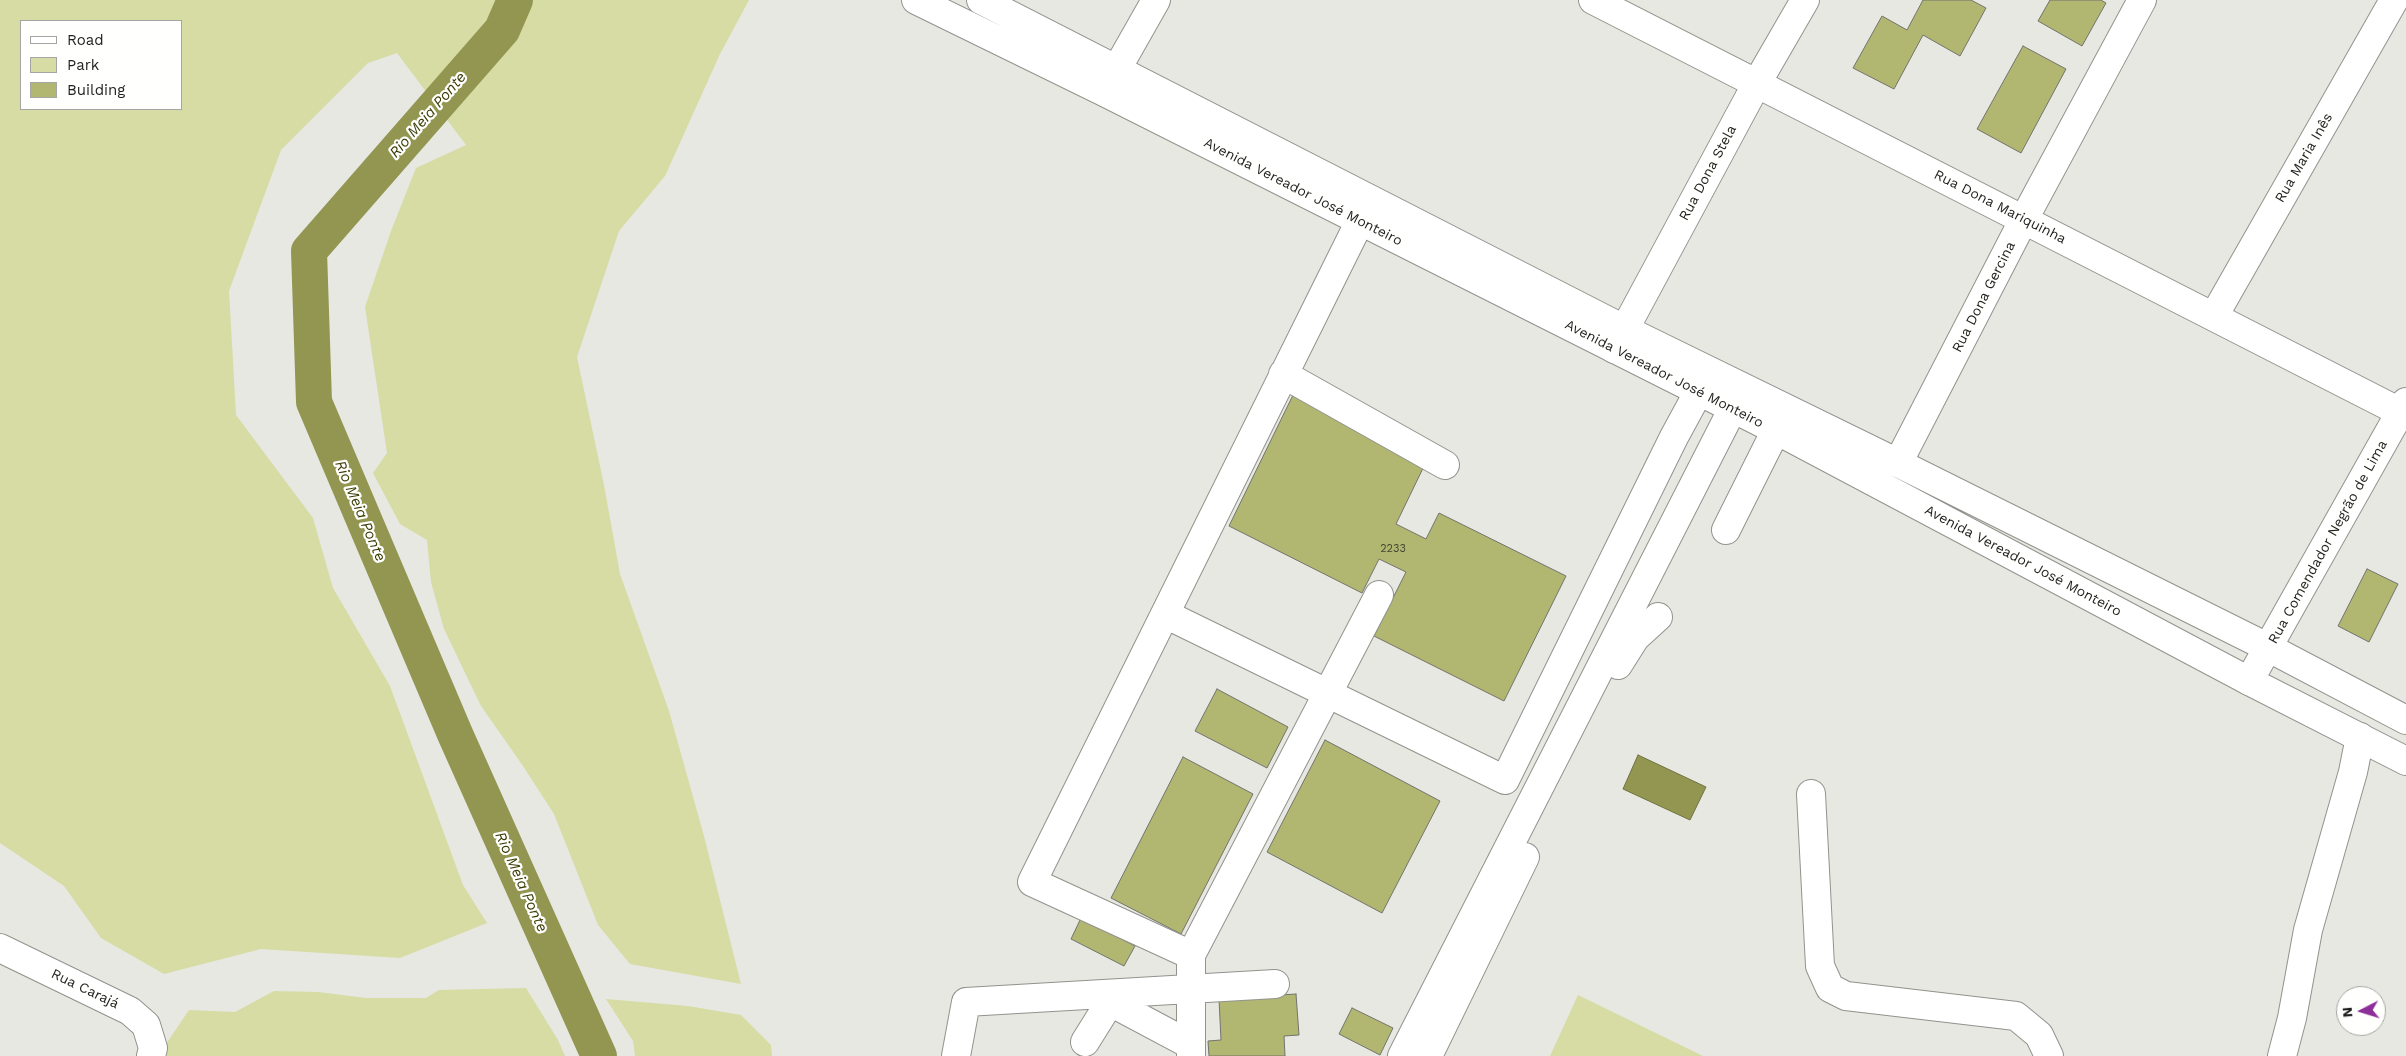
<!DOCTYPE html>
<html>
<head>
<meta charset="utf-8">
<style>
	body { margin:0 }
	#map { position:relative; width:2406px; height:1056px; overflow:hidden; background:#e7e8e1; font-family:"Work Sans",sans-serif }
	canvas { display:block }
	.legend { position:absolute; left:20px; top:20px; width:162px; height:90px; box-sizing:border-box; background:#fffffe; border:1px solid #a5a5a4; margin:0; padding:6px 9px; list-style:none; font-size:15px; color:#1f1f1d }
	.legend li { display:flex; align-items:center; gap:10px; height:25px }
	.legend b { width:25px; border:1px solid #a5a5a4 }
	.north { position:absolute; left:2336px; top:986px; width:50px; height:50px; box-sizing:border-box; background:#fffffe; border:1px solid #a5a5a4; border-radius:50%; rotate:265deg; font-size:14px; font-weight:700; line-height:20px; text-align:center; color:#1f1f1d }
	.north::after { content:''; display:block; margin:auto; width:18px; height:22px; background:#8d2f99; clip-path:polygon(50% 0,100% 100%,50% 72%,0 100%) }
</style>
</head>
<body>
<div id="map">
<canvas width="2406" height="1056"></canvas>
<ul class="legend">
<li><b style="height:6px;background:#fff"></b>Road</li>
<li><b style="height:14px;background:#d7dca4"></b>Park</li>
<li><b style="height:14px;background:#b1b770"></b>Building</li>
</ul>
<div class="north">N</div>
</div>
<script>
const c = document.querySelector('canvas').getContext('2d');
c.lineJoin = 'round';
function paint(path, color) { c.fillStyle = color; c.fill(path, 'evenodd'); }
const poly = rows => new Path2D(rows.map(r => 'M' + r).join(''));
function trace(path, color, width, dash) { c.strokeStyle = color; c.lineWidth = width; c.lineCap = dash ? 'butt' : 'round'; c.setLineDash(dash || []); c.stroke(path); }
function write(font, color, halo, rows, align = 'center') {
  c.font = font + ' "Work Sans",sans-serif'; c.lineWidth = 4.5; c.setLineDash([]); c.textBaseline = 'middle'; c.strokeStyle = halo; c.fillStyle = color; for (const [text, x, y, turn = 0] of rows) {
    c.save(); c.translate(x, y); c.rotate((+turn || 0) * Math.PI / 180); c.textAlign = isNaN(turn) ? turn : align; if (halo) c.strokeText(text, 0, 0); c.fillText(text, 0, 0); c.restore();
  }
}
const green = poly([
	[0,0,749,0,720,54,665,176,619,231,577,357,604,485,620,574,669,711,704,836,741,984,630,964,598,925,554,814,523,766,481,706,444,629,431,582,427,540,400,524,373,473,387,453,365,307,391,231,416,168,466,145,397,53,368,63,281,150,229,291,236,415,313,518,333,588,390,686,463,885,487,923,400,958,261,949,164,974,101,938,64,886,0,843],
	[21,21,181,21,181,109,21,109],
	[526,988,558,1040,565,1056,165,1056,166,1044,189,1010,235,1012,274,991,318,992,366,998,426,998,439,990],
	[1578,995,1703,1056,1550,1056],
	[606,999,688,1006,741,1015,771,1045,772,1056,635,1056,633,1041]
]);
const water = poly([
	[1638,755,1706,787,1690,820,1623,789,1638,755]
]);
const river = poly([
	[515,0,502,30,309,251,314,402,455,734,599,1056]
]);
const building = poly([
	[1923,0,1971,0,1986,8,1960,56,1923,35,1894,89,1853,68,1882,16,1907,30,1923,0],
	[2050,0,2101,0,2106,3,2082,46,2038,21,2050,0],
	[2023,46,2066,69,2021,153,1977,129,2023,46],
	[1294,393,1427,460,1396,524,1426,539,1439,513,1566,576,1504,701,1374,636,1406,572,1379,559,1362,593,1229,526,1294,393],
	[2367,569,2398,584,2369,642,2338,626,2367,569],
	[1217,689,1288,727,1267,768,1195,731,1217,689],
	[1325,740,1440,801,1382,913,1267,852,1325,740],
	[1183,757,1253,794,1181,934,1111,898,1183,757],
	[1081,918,1135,946,1124,966,1071,939,1081,918],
	[1296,994,1299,1035,1284,1036,1285,1056,1209,1056,1208,1041,1221,1040,1219,999,1296,994],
	[1352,1008,1393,1028,1380,1055,1339,1034,1352,1008]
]);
const minor = poly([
	[1593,0,2406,415],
	[1105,90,1156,0],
	[2214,316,2394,0],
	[1614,349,1757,83,1805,0],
	[1283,374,1445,465],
	[1898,463,2024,219,2142,0],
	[1726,530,1776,430],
	[1165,614,1505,780,1674,437,1699,391],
	[1618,665,1635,638,1658,617],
	[2249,681,2406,402],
	[1811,794,1820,966,1830,988,1846,996,2016,1016,2039,1035,2049,1056],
	[0,948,130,1011,146,1025,153,1048,151,1056],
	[1191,955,1032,882,1360,221],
	[1097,995,1191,1045],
	[1085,1042,1110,1002],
	[956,1056,966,1002,1275,984],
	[1191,1056,1191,955,1379,595],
	[1402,1056,1733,408],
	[1428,1056,1525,857],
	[2282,1056,2292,1018,2308,930,2353,772,2360,737]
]);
const major = poly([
	[916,0,1104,92,1776,430,2249,681,2406,761],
	[981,0,1624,329,1898,463,2269,648,2406,720]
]);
const numberNames = [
	["2233",1393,549]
];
const streetNames = [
	["Rua Maria Inês",2304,158,-60],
	["Rua Dona Stela",1708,173,-62],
	["Avenida Vereador José Monteiro",1303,192,27],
	["Rua Dona Mariquinha",2000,207,27],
	["Rua Dona Gercina",1984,297,-63],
	["Avenida Vereador José Monteiro",1664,374,27],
	["Rua Comendador Negrão de Lima",2328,542,-61],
	["Avenida Vereador José Monteiro",2023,561,28],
	["Rua Carajá",85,989,26]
];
const waterNames = [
	["Rio Meia Ponte",428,115,-49],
	["Rio Meia Ponte",360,511,67],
	["Rio Meia Ponte",521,882,66]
];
paint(green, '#d7dca4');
paint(water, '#929651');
trace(water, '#707241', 1);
trace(river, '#929651', 36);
paint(building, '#b1b770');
trace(building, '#73736d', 1);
trace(minor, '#92938d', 30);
trace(major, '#92938d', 30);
trace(minor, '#fff', 28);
trace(major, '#fff', 28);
write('11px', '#444532', null, numberNames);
write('14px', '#1f1f1d', '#fffffe', streetNames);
write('italic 15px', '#3b3d04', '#fffffe', waterNames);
</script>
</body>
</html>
